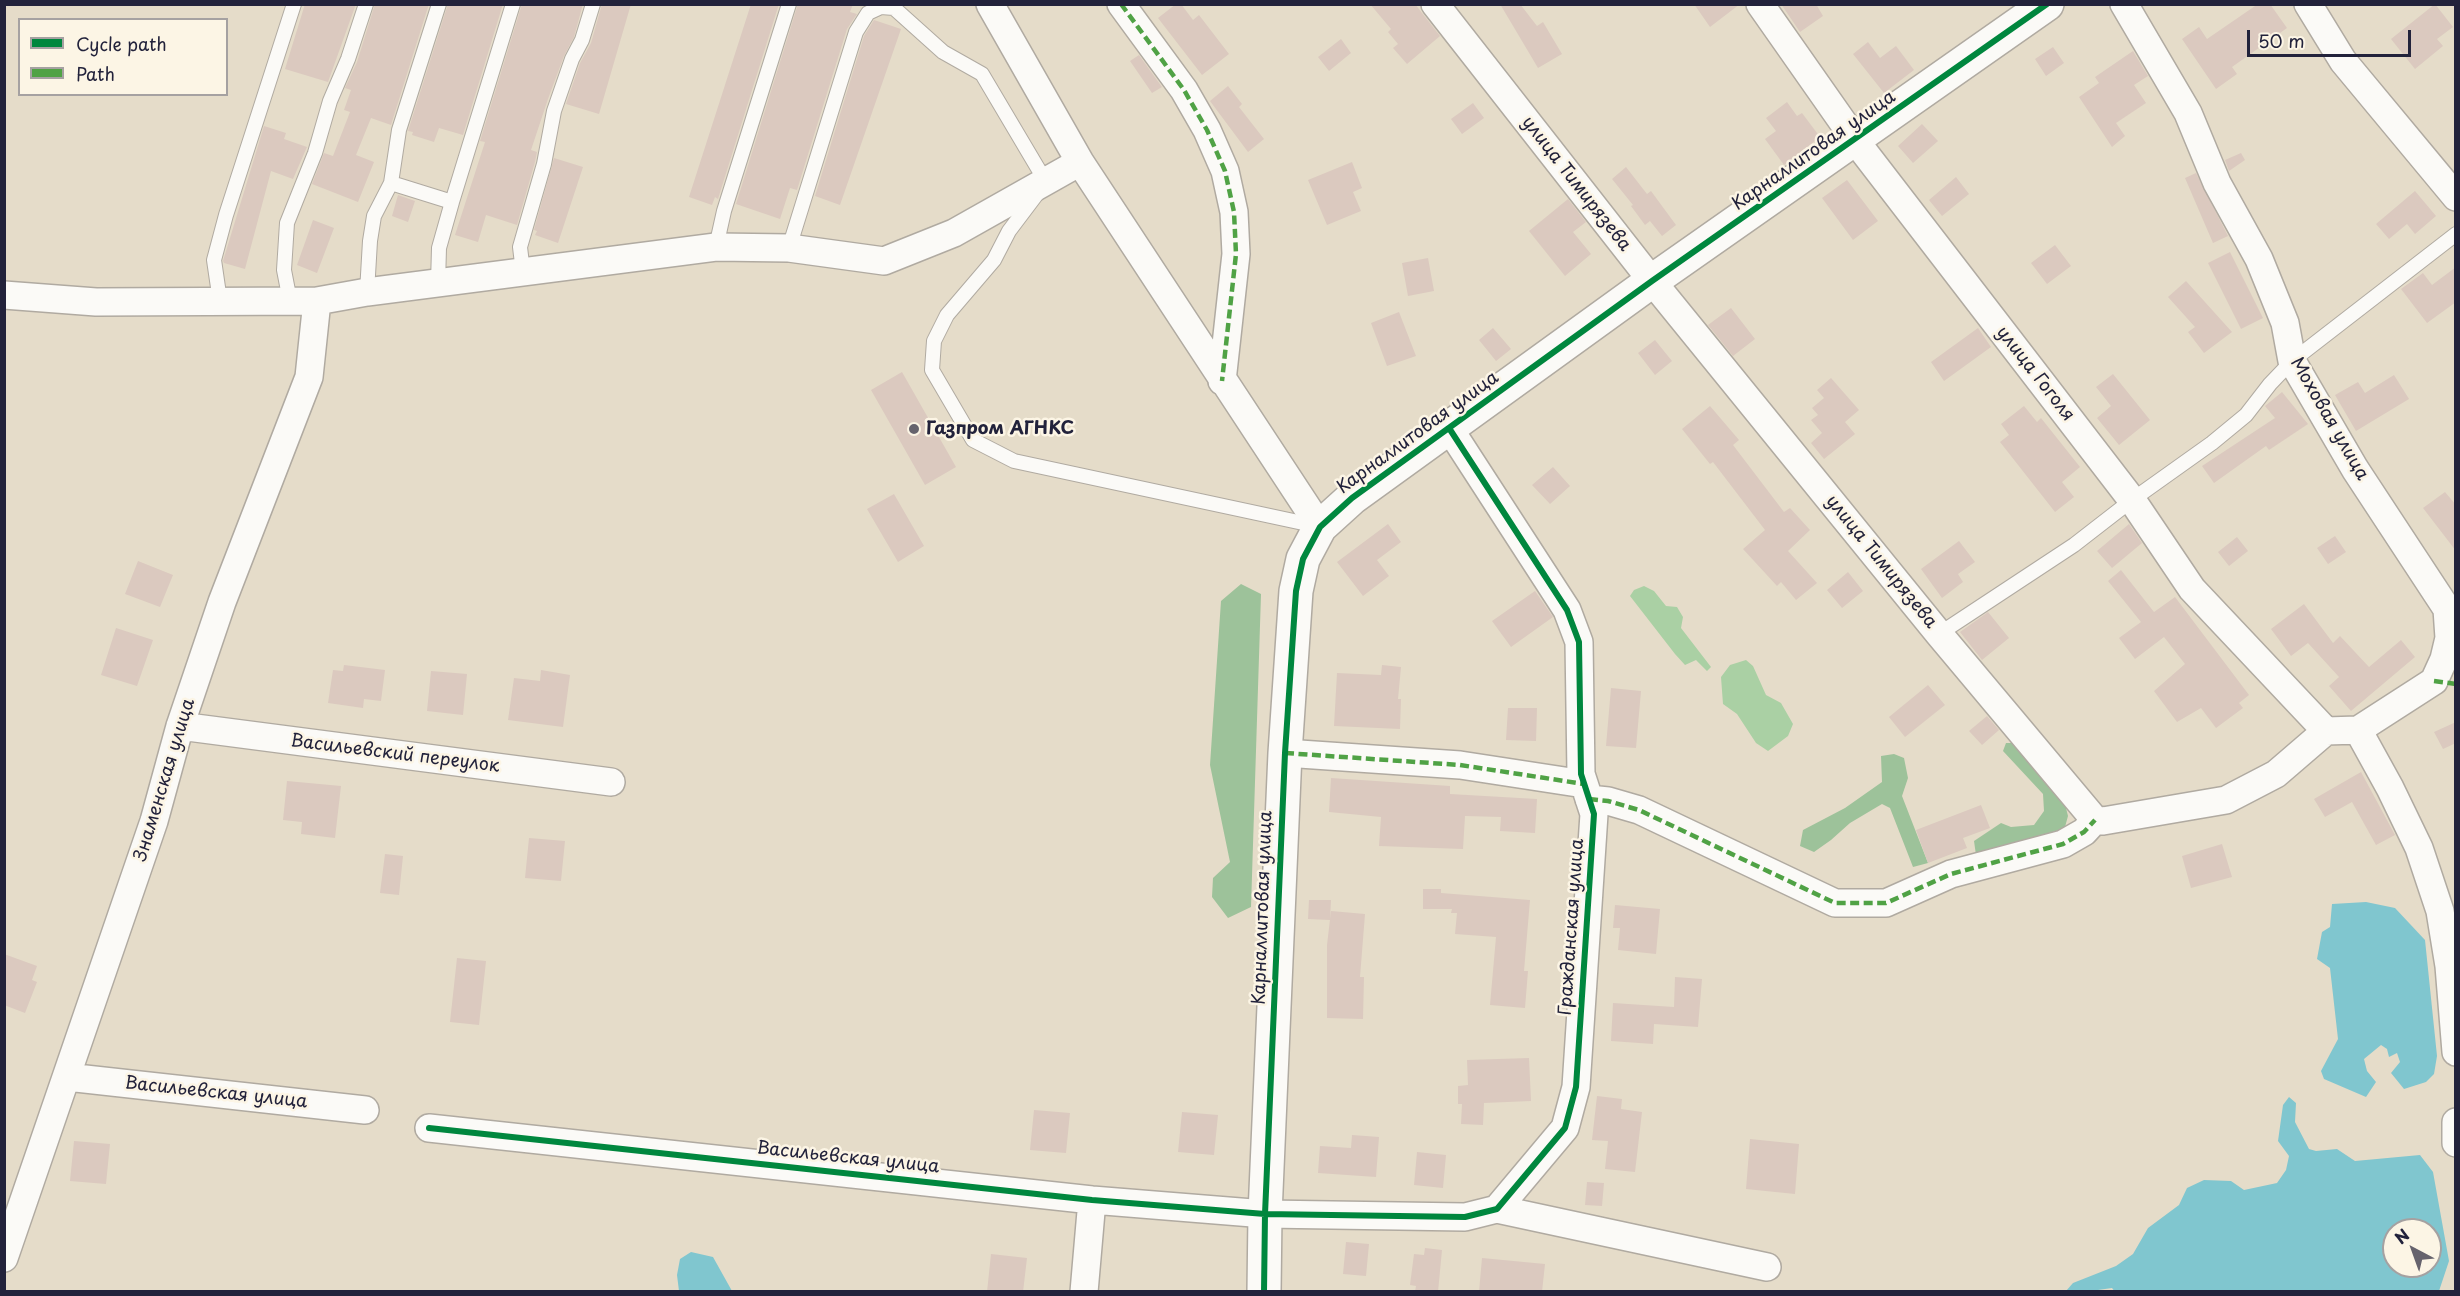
<!DOCTYPE html>
<html>
<head>
<meta charset="utf-8">
<style>
	body { margin:0 }
	#map { position:relative; width:2460px; height:1296px; overflow:hidden; background:#e5dcc9; font-family:"Playpen Sans",sans-serif }
	canvas { display:block }
	.frame { position:absolute; inset:0; border:6px solid #22223b; pointer-events:none }
	.legend { position:absolute; left:18px; top:18px; width:210px; height:78px; box-sizing:border-box; background:#fcf5e5; border:2px solid #a5a1a1; margin:0; padding:8px 10px; list-style:none; font-size:18px; color:#22223b }
	.legend li { display:flex; align-items:center; gap:12px; height:30px }
	.legend b { width:30px; border:2px solid #a5a1a1 }
	.north { position:absolute; left:2382px; top:1218px; width:60px; height:60px; box-sizing:border-box; background:#fcf5e5; border:2px solid #a5a1a1; border-radius:50%; rotate:319deg; font-size:16px; font-weight:700; line-height:24px; text-align:center; color:#22223b }
	.north::after { content:''; display:block; margin:auto; width:21px; height:27px; background:#66636d; clip-path:polygon(50% 0,100% 100%,50% 72%,0 100%) }
	.scale { position:absolute; left:2247px; top:30px; width:164px; height:27px; box-sizing:border-box; border:3px solid #22223b; border-top:0; padding-left:8px; font-size:18px; line-height:21px; white-space:nowrap; color:#22223b; -webkit-text-stroke:4px #fcf5e5; paint-order:stroke }
</style>
</head>
<body>
<div id="map">
<canvas width="2460" height="1296"></canvas>
<div class="frame"></div>
<ul class="legend">
<li><b style="height:8px;background:#00873e"></b>Cycle path</li>
<li><b style="height:8px;background:#50a245"></b>Path</li>
</ul>
<div class="north">N</div>
<div class="scale">50 m</div>
</div>
<script>
const c = document.querySelector('canvas').getContext('2d');
c.lineJoin = 'round';
function paint(path, color) { c.fillStyle = color; c.fill(path, 'evenodd'); }
const poly = rows => new Path2D(rows.map(r => 'M' + r).join(''));
function trace(path, color, width, dash) { c.strokeStyle = color; c.lineWidth = width; c.lineCap = dash ? 'butt' : 'round'; c.setLineDash(dash || []); c.stroke(path); }
function write(font, color, halo, rows, align = 'center') {
  c.font = font + ' "Playpen Sans",sans-serif'; c.lineWidth = 5; c.setLineDash([]); c.textBaseline = 'middle'; c.strokeStyle = halo; c.fillStyle = color; for (const [text, x, y, turn = 0] of rows) {
    c.save(); c.translate(x, y); c.rotate((+turn || 0) * Math.PI / 180); c.textAlign = isNaN(turn) ? turn : align; if (halo) c.strokeText(text, 0, 0); c.fillText(text, 0, 0); c.restore();
  }
}
const green = poly([
	[1644,586,1654,591,1666,606,1677,607,1683,617,1681,628,1711,667,1707,671,1696,660,1685,665,1675,654,1630,596,1634,590],
	[1746,660,1753,666,1766,695,1781,703,1793,724,1788,736,1768,751,1756,743,1737,714,1723,704,1721,677,1730,665]
]);
const forest = poly([
	[1241,584,1261,594,1251,907,1228,918,1212,897,1213,878,1230,862,1210,765,1221,601],
	[2006,743,2014,743,2064,800,2068,816,2065,827,2048,835,1976,855,1974,841,2001,823,2011,827,2034,825,2044,811,2043,794,2003,751],
	[1894,754,1904,758,1908,778,1902,796,1928,863,1913,867,1890,808,1882,804,1850,823,1831,840,1814,852,1800,846,1803,830,1845,808,1882,782,1881,756]
]);
const water = poly([
	[2366,902,2395,908,2425,940,2437,1056,2434,1074,2426,1082,2404,1089,2391,1073,2400,1062,2397,1053,2389,1057,2387,1049,2381,1045,2364,1059,2367,1071,2376,1082,2366,1097,2324,1079,2321,1071,2338,1039,2330,968,2317,959,2322,932,2330,927,2332,904],
	[2289,1097,2296,1103,2295,1122,2309,1149,2316,1151,2337,1149,2355,1161,2420,1155,2433,1172,2449,1261,2439,1291,2115,1292,2112,1288,2091,1291,2066,1291,2073,1283,2116,1266,2133,1254,2148,1228,2179,1205,2187,1188,2204,1180,2231,1181,2244,1190,2277,1183,2286,1170,2289,1156,2278,1141,2283,1105],
	[2394,1230,2430,1230,2430,1266,2394,1266],
	[691,1252,713,1257,732,1291,679,1291,677,1275,680,1259]
]);
const building = poly([
	[305,4,356,4,328,82,285,69],
	[375,4,429,4,391,125,371,118,356,155,374,162,358,202,312,184,324,153,333,156,350,112,344,110,351,90,345,88,357,62],
	[448,4,503,4,463,135,439,128,434,142,412,135,413,132,408,131],
	[522,4,583,4,574,37,564,56,548,99,531,150,537,152,535,162,517,225,486,215,478,242,455,235,485,142,480,141],
	[602,4,631,4,599,114,566,104,580,63,591,43],
	[751,4,779,4,718,199,715,197,712,205,689,197],
	[798,4,853,4,850,12,857,14,847,29,797,190,790,188,780,219,736,204],
	[1176,4,1181,4,1193,20,1199,15,1229,54,1202,75,1158,18],
	[1370,4,1415,4,1440,36,1407,64,1393,48,1398,44,1388,32,1391,29],
	[1500,4,1520,4,1537,26,1543,22,1562,54,1538,68],
	[1694,4,1740,4,1710,27],
	[1781,4,1816,4,1823,16,1800,32],
	[2258,4,2270,4,2287,28,2232,67,2237,74,2216,89,2182,39,2199,27,2207,39],
	[2435,4,2453,27,2437,39,2443,46,2415,69,2391,39],
	[874,20,901,29,840,205,815,196,864,36],
	[1341,39,1351,53,1329,71,1318,57],
	[1868,42,1880,58,1896,46,1914,70,1884,93,1853,54],
	[2053,47,2064,63,2046,76,2035,59],
	[2133,51,2148,76,2134,85,2146,103,2116,123,2125,136,2112,147,2079,97,2099,83,2095,77],
	[1139,55,1162,87,1152,93,1130,61],
	[1228,86,1242,104,1239,107,1264,139,1248,152,1210,101],
	[1787,102,1797,116,1802,113,1820,137,1784,165,1765,139,1776,131,1766,118],
	[1473,103,1484,118,1462,134,1451,119],
	[1922,124,1938,141,1913,163,1898,146],
	[264,126,286,133,284,139,307,147,293,179,271,171,245,269,224,263,223,261],
	[2241,153,2245,160,2229,171,2225,160],
	[554,158,583,167,558,243,535,235,537,231,534,230],
	[1352,162,1362,188,1353,192,1361,211,1327,225,1308,180],
	[1626,167,1647,194,1651,191,1676,225,1662,236,1650,221,1645,225,1631,206,1633,205,1612,179],
	[2196,173,2228,236,2213,243,2185,178],
	[1956,177,1969,194,1942,216,1929,200],
	[1847,180,1878,221,1853,240,1822,198],
	[2415,191,2436,216,2415,234,2407,224,2389,239,2376,224],
	[398,195,415,201,408,222,392,216],
	[1568,199,1586,222,1573,232,1591,254,1565,276,1529,231],
	[313,220,334,228,317,273,297,265],
	[2055,245,2071,266,2047,284,2031,263],
	[2230,252,2263,318,2241,329,2208,263],
	[1428,258,1434,291,1408,296,1402,263],
	[2456,267,2456,302,2427,323,2401,289,2423,273,2432,285],
	[2186,281,2232,332,2204,353,2188,332,2195,327,2168,297],
	[1731,308,1755,339,1733,356,1708,325],
	[1399,312,1416,356,1387,366,1371,323],
	[1493,328,1511,349,1496,361,1479,340],
	[1978,328,1991,347,1944,381,1931,362],
	[1655,340,1672,361,1655,375,1638,353],
	[902,372,956,467,925,485,871,390],
	[2113,374,2150,420,2119,445,2097,418,2111,406,2096,387],
	[2394,375,2409,399,2356,431,2335,395,2358,382,2365,393],
	[1831,378,1859,410,1845,422,1855,434,1824,459,1811,443,1822,433,1811,420,1818,415,1812,408,1824,398,1817,390],
	[2282,392,2308,424,2269,450,2266,446,2214,483,2202,466,2275,418,2265,406],
	[1710,406,1739,440,1733,445,1784,512,1790,508,1810,530,1788,551,1817,583,1796,600,1781,582,1777,586,1743,549,1765,530,1713,462,1710,464,1682,429],
	[2024,406,2037,422,2041,418,2080,467,2062,482,2074,497,2055,512,2000,442,2009,435,2001,424],
	[1553,467,1570,486,1550,504,1532,485],
	[2445,492,2456,505,2456,551,2423,508],
	[894,494,924,546,898,562,867,509],
	[1388,524,1401,542,1377,560,1389,576,1363,596,1337,562],
	[2129,524,2142,543,2112,568,2097,551],
	[2335,536,2346,552,2328,564,2317,548],
	[2237,537,2248,551,2229,566,2218,552],
	[1959,541,1975,562,1958,574,1963,582,1942,598,1921,569],
	[138,561,173,575,160,607,125,594],
	[2121,570,2154,612,2175,597,2249,695,2239,703,2243,708,2216,728,2201,708,2177,722,2154,691,2185,664,2164,637,2135,659,2119,638,2141,622,2108,581],
	[1848,572,1863,591,1842,608,1827,590],
	[1535,591,1553,617,1511,647,1492,621],
	[2304,604,2333,643,2340,636,2369,667,2401,640,2415,657,2351,711,2329,686,2339,677,2308,643,2291,656,2271,629],
	[1988,612,2009,638,1982,660,1960,632],
	[116,628,153,640,137,686,101,675],
	[344,665,385,670,381,701,364,699,363,708,328,703,333,670,343,671],
	[1382,665,1401,667,1398,699,1401,699,1400,729,1334,726,1337,673,1381,675],
	[541,670,570,675,563,727,508,720,514,678,540,681],
	[431,671,467,674,463,715,427,711],
	[1928,685,1945,705,1905,737,1889,717],
	[1611,688,1641,691,1636,748,1606,746],
	[1508,708,1537,708,1536,741,1506,740],
	[1987,716,1999,730,1982,745,1969,731],
	[2456,722,2456,743,2443,749,2434,732],
	[2361,772,2395,835,2376,845,2352,802,2325,817,2314,799],
	[1331,778,1450,786,1450,794,1537,799,1535,833,1500,831,1501,817,1465,816,1463,849,1379,846,1381,817,1329,812],
	[287,781,341,786,335,838,301,834,302,822,283,820],
	[1981,805,1990,828,1963,838,1967,848,1928,863,1916,830],
	[529,838,565,841,561,881,525,878],
	[2222,844,2232,877,2191,888,2182,856],
	[385,854,403,856,399,895,380,893],
	[1423,889,1441,889,1441,893,1530,900,1524,971,1528,971,1525,1008,1490,1005,1496,937,1455,934,1457,913,1451,913,1452,909,1423,909],
	[1309,900,1331,900,1330,920,1308,919],
	[1615,905,1660,909,1656,954,1618,950,1620,928,1613,928],
	[1331,911,1365,914,1360,977,1364,977,1363,1019,1327,1018,1327,945],
	[4,954,37,966,32,980,37,982,25,1013,4,1005],
	[457,958,486,961,479,1025,450,1022],
	[1675,977,1702,979,1698,1027,1654,1024,1653,1044,1611,1041,1613,1003,1674,1007],
	[1529,1058,1531,1101,1484,1103,1483,1125,1461,1124,1462,1104,1458,1104,1458,1086,1468,1085,1467,1060],
	[1597,1096,1622,1099,1621,1109,1642,1112,1635,1172,1605,1169,1608,1141,1592,1140],
	[1034,1110,1070,1113,1066,1153,1030,1150],
	[1182,1112,1218,1115,1214,1155,1178,1152],
	[1352,1135,1379,1137,1376,1177,1318,1173,1320,1146,1351,1148],
	[1750,1139,1799,1144,1795,1194,1746,1189],
	[74,1141,110,1144,106,1184,70,1181],
	[1417,1152,1446,1155,1443,1188,1414,1185],
	[1587,1182,1604,1183,1602,1206,1585,1205],
	[1346,1242,1369,1244,1366,1276,1343,1274],
	[1425,1248,1442,1250,1438,1292,1415,1292,1416,1286,1410,1285,1414,1254,1424,1255],
	[991,1254,1027,1258,1023,1292,987,1292],
	[1482,1258,1545,1264,1542,1292,1479,1292]
]);
const lane = poly([
	[391,183,452,202],
	[716,247,724,211,789,4],
	[789,248,856,32,868,13,881,7,894,8,943,52,982,74,1046,182,1009,231,994,260,947,315,934,341,932,370,973,440,1014,461,1317,526],
	[523,272,520,247,544,164,554,111,572,59,582,40,593,4],
	[438,283,439,248,452,202,513,4],
	[367,292,370,241,374,216,391,183,399,130,439,4],
	[220,301,214,260,226,215,294,4],
	[290,301,284,270,287,223,315,153,330,101,348,59,366,4],
	[1939,634,2074,545,2132,500,2212,443,2246,415,2270,384,2292,361,2456,234]
]);
const street = poly([
	[990,4,1080,162,1320,527],
	[1121,4,1184,90,1207,130,1225,171,1234,212,1236,254,1222,381],
	[1435,4,1652,281,1939,634,2095,820,2103,821,2226,800,2276,774,2326,731,2358,730,2434,681],
	[1760,4,1861,148,2132,500,2192,589,2326,731],
	[2124,4,2188,113,2217,183,2259,259,2285,323,2292,361,2355,469,2447,609,2449,638,2444,659,2434,681],
	[2308,4,2343,61,2456,197],
	[4,295,96,302,317,301,367,292,716,247,789,248,884,261,954,233,1080,162],
	[180,726,611,782],
	[2358,730,2390,788,2419,848,2440,911,2449,966,2456,1052],
	[1285,753,1460,765,1584,784],
	[1589,799,1608,801,1639,810,1835,903,1886,903,1951,874,2063,844,2084,832,2095,820],
	[67,1077,365,1110],
	[2456,1122,2456,1143],
	[429,1128,1092,1200,1265,1214,1465,1217,1497,1209,1565,1128,1576,1087,1594,814,1581,774,1579,642,1567,610,1449,428],
	[1497,1209,1767,1267],
	[4,1258,154,821,180,726,222,602,309,377,317,301],
	[1084,1292,1092,1200]
]);
const secondary = poly([
	[1264,1292,1265,1214,1285,753,1296,591,1303,559,1320,527,1352,498,1652,281,2047,4]
]);
const quiet = poly([
	[1121,4,1184,90,1207,130,1225,171,1234,212,1236,254,1222,381],
	[2434,681,2456,684],
	[1285,753,1460,765,1584,784],
	[1589,799,1608,801,1639,810,1835,903,1886,903,1951,874,2063,844,2084,832,2095,820]
]);
const cycleway = poly([
	[429,1128,1092,1200,1265,1214,1465,1217,1497,1209,1565,1128,1576,1087,1594,814,1581,774,1579,642,1567,610,1449,428],
	[1264,1292,1265,1214,1285,753,1296,591,1303,559,1320,527,1352,498,1652,281,2047,4]
]);
const markers = [
	[914,429,6,"#66636d"]
];
const streetNames = [
	["Карналлитовая улица",1814,151,-35],
	["улица Тимирязева",1576,184,52],
	["улица Гоголя",2035,374,52],
	["Моховая улица",2329,419,60],
	["Карналлитовая улица",1418,433,-36],
	["улица Тимирязева",1881,562,51],
	["Васильевский переулок",395,754,7],
	["Знаменская улица",165,780,-73],
	["Карналлитовая улица",1263,908,-88],
	["Гражданская улица",1572,927,-86],
	["Васильевская улица",216,1093,6],
	["Васильевская улица",848,1158,6]
];
const poiNames = [
	["Газпром АГНКС",926,429]
];
paint(green, '#aad0a4');
paint(forest, '#9dc29a');
paint(water, '#80c6cf');
paint(building, '#dbc9bf');
trace(lane, '#b0aaa1', 16);
trace(street, '#b0aaa1', 30);
trace(secondary, '#b0aaa1', 36);
trace(lane, '#fbfaf7', 14);
trace(street, '#fbfaf7', 27);
trace(secondary, '#fbfaf7', 33);
trace(quiet, '#50a245', 4.5, [9, 4.5]);
trace(cycleway, '#00873e', 6);
for (const [x, y, r, color] of markers) { const dot = new Path2D(); dot.arc(x, y, r, 0, 2 * Math.PI); c.fillStyle = color; c.fill(dot); trace(dot, '#fcf5e5', 2); }
write('18px', '#22223b', '#fcf5e5', streetNames);
write('bold 18px', '#22223b', '#fcf5e5', poiNames, 'left');
</script>
</body>
</html>
